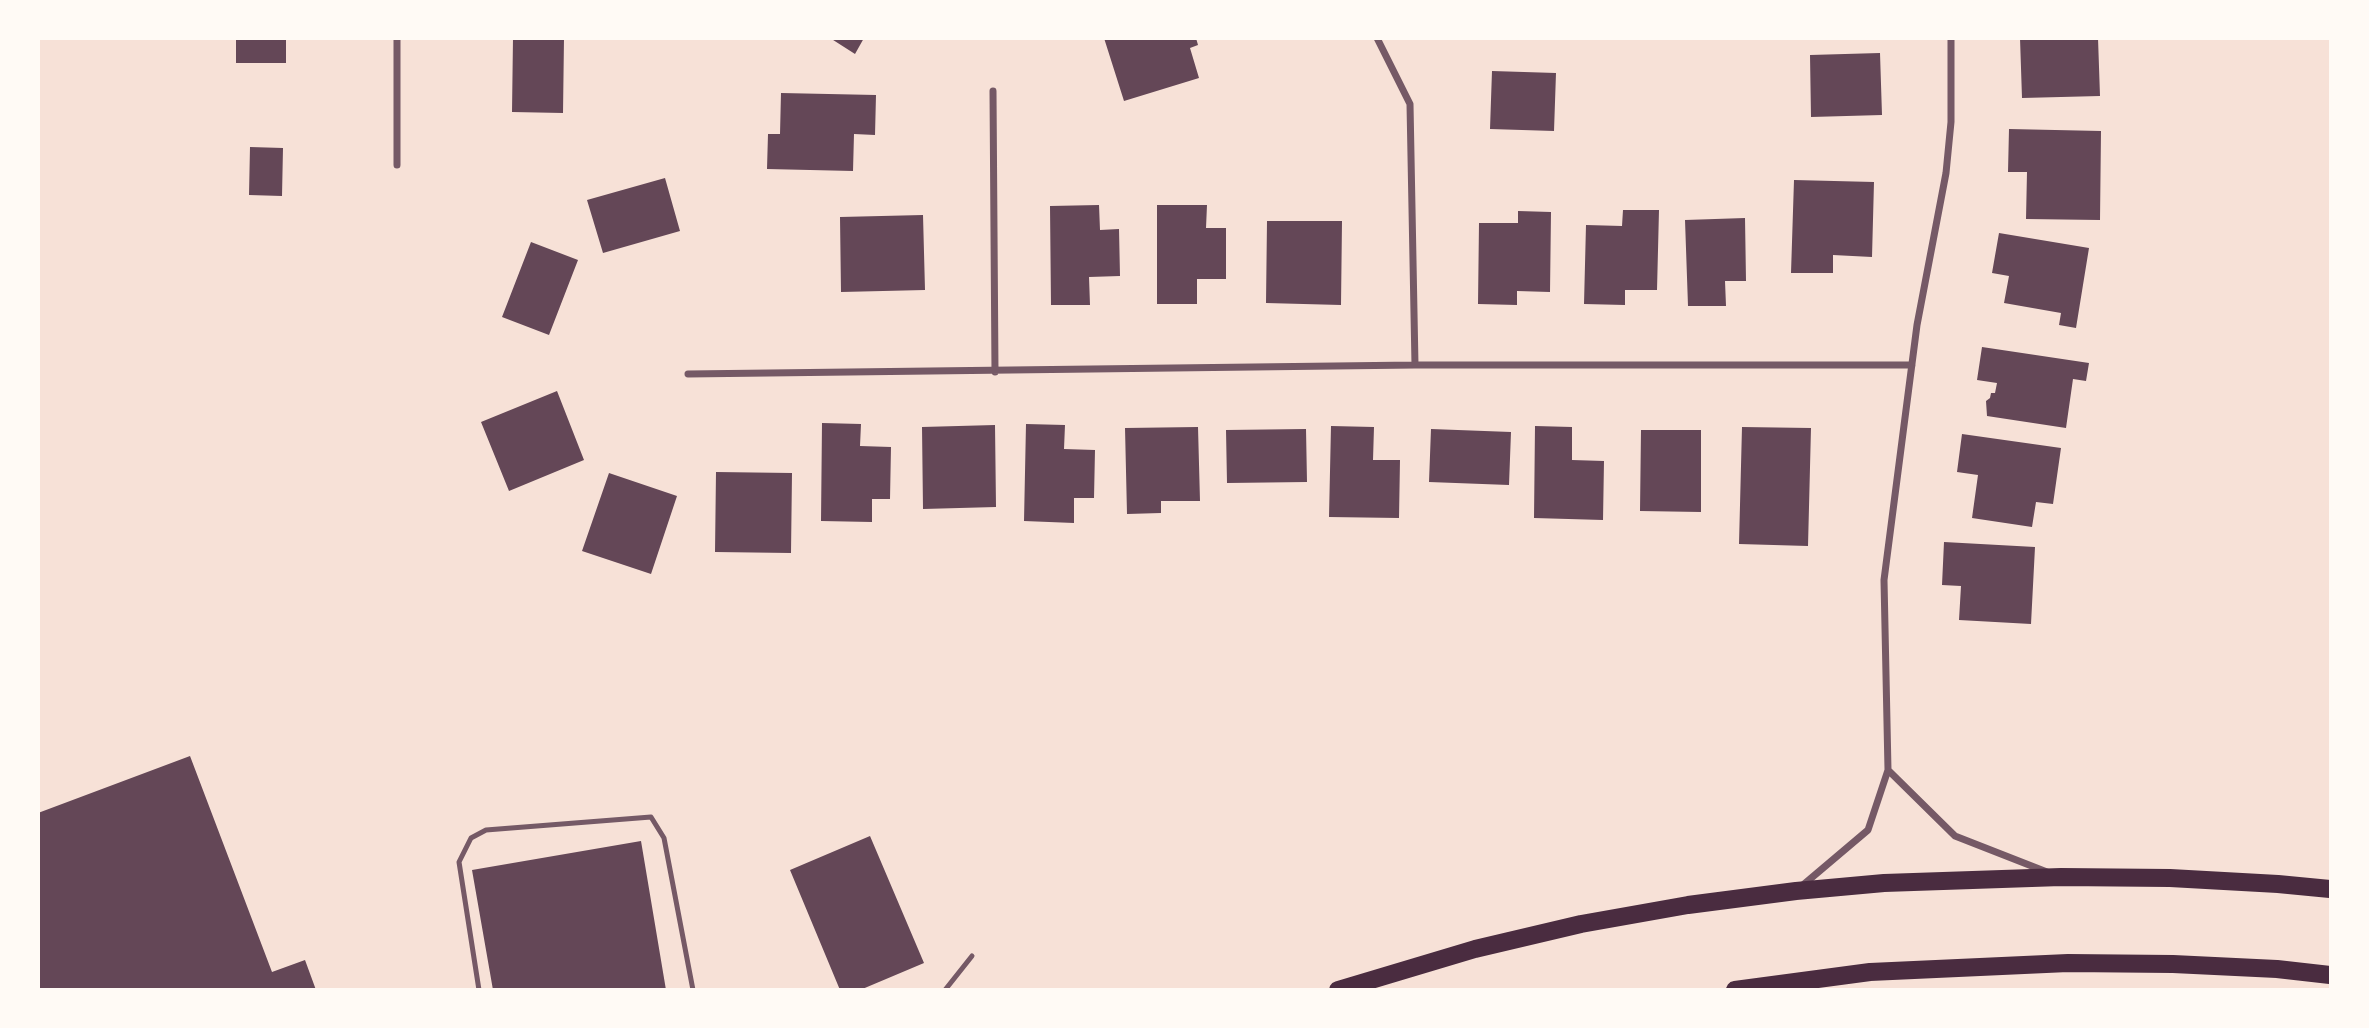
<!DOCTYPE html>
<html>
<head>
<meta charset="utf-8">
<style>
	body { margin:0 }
	#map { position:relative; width:2369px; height:1028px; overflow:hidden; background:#f7e1d7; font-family:"Golos Text",sans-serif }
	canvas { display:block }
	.frame { position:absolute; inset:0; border:40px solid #fffaf5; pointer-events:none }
</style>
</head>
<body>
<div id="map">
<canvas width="2369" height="1028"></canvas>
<div class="frame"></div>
</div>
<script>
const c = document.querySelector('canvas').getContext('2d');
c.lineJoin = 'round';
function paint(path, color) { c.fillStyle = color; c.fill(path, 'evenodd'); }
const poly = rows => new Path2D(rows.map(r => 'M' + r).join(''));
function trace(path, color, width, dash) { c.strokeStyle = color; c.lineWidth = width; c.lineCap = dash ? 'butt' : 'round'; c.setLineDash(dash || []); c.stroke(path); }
const building = poly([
	[236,38,286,38,286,63,236,63],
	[513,38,564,38,563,113,512,112],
	[830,38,864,38,855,54],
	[1104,38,1196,38,1198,45,1190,48,1199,78,1124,101],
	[2020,38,2098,38,2100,96,2022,98],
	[1880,53,1882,115,1811,117,1810,55],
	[1492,71,1556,73,1554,131,1490,129],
	[781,93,876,95,875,135,854,134,853,171,767,169,768,134,780,134],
	[2009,129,2101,131,2100,220,2026,219,2027,172,2008,172],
	[250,147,283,148,282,196,249,195],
	[665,178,680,231,603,253,587,200],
	[1794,180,1874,182,1872,257,1833,255,1833,273,1791,273],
	[1099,205,1100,230,1119,229,1120,276,1089,277,1090,305,1051,305,1050,206],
	[1157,205,1207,205,1206,228,1226,228,1226,279,1197,279,1197,304,1157,304],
	[1623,210,1659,210,1657,290,1625,290,1625,305,1584,304,1586,225,1622,226],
	[1518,211,1551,212,1550,292,1517,291,1517,305,1478,304,1479,223,1518,223],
	[923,215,925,290,841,292,840,217],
	[1745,218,1746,281,1725,281,1726,306,1688,306,1685,220],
	[1267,221,1342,221,1341,305,1266,303],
	[1999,233,2089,248,2076,328,2059,325,2061,313,2004,303,2009,276,1992,273],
	[531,242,578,260,549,335,502,317],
	[1982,347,2089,363,2086,381,2073,379,2066,428,1987,416,1986,401,1990,398,1991,393,1995,393,1997,383,1977,380],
	[557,391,584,460,509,491,481,422],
	[822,423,861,424,860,446,891,447,890,499,872,499,872,522,821,521],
	[1026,424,1065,425,1064,449,1095,450,1094,498,1074,498,1074,523,1024,521],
	[995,425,996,507,923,509,922,427],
	[1331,426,1374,427,1373,460,1400,460,1399,518,1329,517],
	[1535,426,1572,427,1572,460,1604,461,1603,520,1534,518],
	[1198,427,1200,501,1161,501,1161,513,1127,514,1125,428],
	[1742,427,1811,428,1808,546,1739,544],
	[1306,429,1307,482,1227,483,1226,430],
	[1431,429,1511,432,1509,485,1429,482],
	[1641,430,1701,430,1701,512,1640,511],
	[1962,434,2061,448,2053,504,2036,502,2032,527,1972,518,1978,475,1957,472],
	[716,472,792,473,791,553,715,552],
	[609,473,677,496,651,574,582,551],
	[1944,542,2035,547,2031,624,1959,620,1961,586,1942,585],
	[190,756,272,972,305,960,316,990,38,990,38,813],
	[870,836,924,963,860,990,840,990,790,870],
	[641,841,666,990,493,990,472,870]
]);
const service = poly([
	[479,990,459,862,471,838,486,830,651,817,664,838,693,990],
	[945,990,972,956]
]);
const minor = poly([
	[1377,38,1410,104,1415,365],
	[993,91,995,372],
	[397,165,397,38],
	[688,374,1415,365,1912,365],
	[1888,770,1884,580,1917,325,1946,173,1951,122,1951,38],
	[1803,885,1868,830,1888,770,1955,836,2047,872]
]);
const primary = poly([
	[1338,990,1475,949,1581,924,1688,905,1796,891,1884,883,2061,877,2170,878,2278,884,2330,889],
	[1735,990,1870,972,2068,963,2173,964,2277,969,2330,975]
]);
paint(building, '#644757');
trace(service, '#755966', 5);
trace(minor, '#755966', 7);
trace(primary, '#4a2c40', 18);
</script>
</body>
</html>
